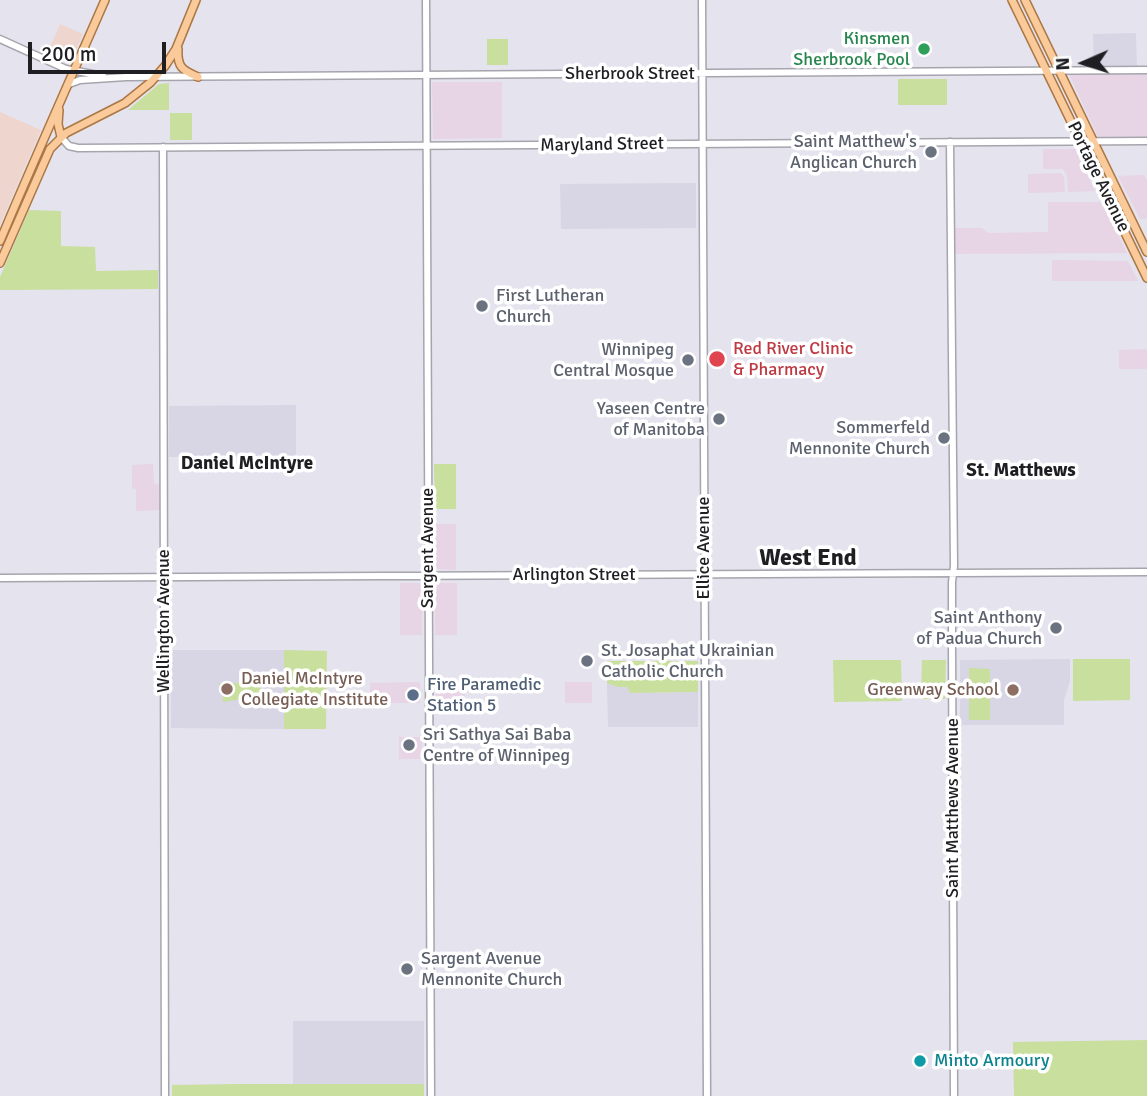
<!DOCTYPE html>
<html>
<head>
<meta charset="utf-8">
<style>
  body { margin:0 }
  #map { position:relative; width:1147px; height:1096px; overflow:hidden; background:#e5e3ed; font-family:Signika,sans-serif }
  canvas { display:block }
  .north { position:absolute; left:1049px; top:28px; width:70px; height:70px; -webkit-text-stroke:5px #fff; paint-order:stroke; rotate:267deg; font-size:19px; font-weight:700; line-height:28px; text-align:center; color:#1f1e22 }
  .north::after { content:''; display:block; margin:auto; width:24px; height:32px; background:#1f1e22; clip-path:polygon(50% 0,100% 100%,50% 72%,0 100%) }
  .scale { position:absolute; left:28px; top:42px; width:138px; height:32px; box-sizing:border-box; border:4px solid #1f1e22; border-top:0; padding-left:9px; font-size:21px; line-height:24px; white-space:nowrap; color:#1f1e22; -webkit-text-stroke:5px #fff; paint-order:stroke }
</style>
</head>
<body>
<div id="map">
<canvas width="1147" height="1096"></canvas>
<div class="north">N</div>
<div class="scale">200 m</div>
</div>
<script>
const context = document.querySelector('canvas').getContext('2d');
context.lineJoin = 'round';
function fill(path, color) { context.fillStyle = color; context.fill(path, 'evenodd'); }
function stroke(path, color, width, dash) { context.strokeStyle = color; context.lineWidth = width; context.lineCap = dash ? 'butt' : 'round'; context.setLineDash(dash || []); context.stroke(path); }
function label(font, color, halo, rows, align = 'center') {
  context.font = font + ' Signika,sans-serif'; context.lineWidth = 7; context.setLineDash([]); context.textBaseline = 'middle'; context.strokeStyle = halo; context.fillStyle = color; for (const [text, x, y, turn = 0] of rows) {
    context.save(); context.translate(x, y); context.rotate((+turn || 0) * Math.PI / 180); context.textAlign = isNaN(turn) ? turn : align; if (halo) context.strokeText(text, 0, 0); context.fillText(text, 0, 0); context.restore();
  }
}
const commercial = new Path2D(`
  M1067,70h80v71h-47z
  M432,82h70v56l-69,1z
  M1043,149h32l20,42 -27,1 -1,-17 -4,-6h-20z
  M1061,173l3,4 1,15 -37,1v-19z
  M1144,175l3,5v39h-7l-22,-43z
  M1048,202h54l25,51 -173,1v-26h28l6,5 60,-1z
  M1052,260l76,1 10,20h-86z
  M1147,349v20h-28v-19z
  M153,464l1,20 6,1v25l-24,1v-22l-4,-1v-23z
  M436,524h20v46l-21,-1z
  M400,583h22v52h-22z
  M437,583h20v52h-22v-51z
  M420,682v21h-50v-20z
  M565,682h27v21h-27z
  M436,683h29v21l-29,-1z
  M399,737h23v22h-23z`);
const built = new Path2D(`
  M1136,33l1,37h-43l-1,-36z
  M696,183v45l-135,1 -1,-45z
  M296,405v51l-127,1v-51z
  M171,650h113v79l-113,-1z
  M1070,659v22l-6,19v25h-104v-65z
  M607,683l10,4h10l3,6 68,-1v35h-90z
  M293,1021h131v63l-131,1z`);
const medical = new Path2D(`
  M60,24l23,10 -12,27 -23,-9z
  M0,112l41,18 -41,95z`);
const green = new Path2D(`
  M487,39h21v26h-21z
  M898,79h49v26h-49z
  M169,83v27h-41l31,-26z
  M170,113h22v27h-22z
  M29,210l32,1v35l34,1 1,24 62,-1v19l-158,1v-13z
  M434,464h22v45h-21z
  M284,650l43,1 -1,78h-42z
  M1073,659h57v41l-57,1z
  M833,660h68l1,41 -68,1z
  M922,660h24l-1,39h-22v-5h-2z
  M607,661h91v31l-68,1 -3,-6h-10l-10,-4z
  M969,668l21,1v51h-21z
  M219,683h42v18h-17l-2,-2 -19,3v-16l-4,-1z
  M1147,1040v56h-133l-1,-54z
  M238,1084h186v12h-252v-11z`);
const secondary = new Path2D(`
  M426,0l5,1096
  M702,0l5,1096
  M0,39l66,30 37,7
  M69,84l11,-4 46,-3 1021,-7
  M61,137l8,9 9,2 1069,-7
  M950,142l4,424 -2,16v65l2,449
  M163,147l2,949
  M0,578l1147,-6`);
const primary = new Path2D(`
  M1012,0l135,278
  M1025,0l122,252
  M178,49c-1,18 4,21 20,28
  M59,110l-1,14 3,13
  M0,241c34,-81 70,-161 105,-241
  M0,263l50,-114 16,-16 59,-30 26,-21 14,-16 11,-17 20,-49`);
const markers = [
  [924,49,7,"#2e9e5b"],
  [931,152,7,"#6b7280"],
  [482,306,7,"#6b7280"],
  [717,359,9,"#e0444e"],
  [688,360,7,"#6b7280"],
  [719,419,7,"#6b7280"],
  [944,438,7,"#6b7280"],
  [1056,628,7,"#6b7280"],
  [587,661,7,"#6b7280"],
  [227,689,7,"#8d6e63"],
  [1013,690,7,"#8d6e63"],
  [413,695,7,"#5c6f8a"],
  [409,745,7,"#6b7280"],
  [407,969,7,"#6b7280"],
  [920,1061,7,"#0f9aa8"]
];
const leisureNames = [
  ["Kinsmen",910,39],
  ["Sherbrook Pool",910,60]
];
const streetNames = [
  ["Sherbrook Street",630,74],
  ["Maryland Street",602,145,-1],
  ["Portage Avenue",1098,177,64],
  ["Sargent Avenue",428,548,-90],
  ["Ellice Avenue",704,548,-90],
  ["Arlington Street",574,575],
  ["Wellington Avenue",164,621,-90],
  ["Saint Matthews Avenue",953,808,-90]
];
const worshipNames = [
  ["Saint Matthew's",917,142],
  ["Anglican Church",917,163],
  ["First Lutheran",496,296,"left"],
  ["Church",496,317,"left"],
  ["Winnipeg",674,350],
  ["Central Mosque",674,371],
  ["Yaseen Centre",705,409],
  ["of Manitoba",705,430],
  ["Sommerfeld",930,428],
  ["Mennonite Church",930,449],
  ["Saint Anthony",1042,618],
  ["of Padua Church",1042,639],
  ["St. Josaphat Ukrainian",601,651,"left"],
  ["Catholic Church",601,672,"left"],
  ["Sri Sathya Sai Baba",423,735,"left"],
  ["Centre of Winnipeg",423,756,"left"],
  ["Sargent Avenue",421,959,"left"],
  ["Mennonite Church",421,980,"left"]
];
const healthNames = [
  ["Red River Clinic",733,349],
  ["& Pharmacy",733,370]
];
const educationNames = [
  ["Daniel McIntyre",241,679],
  ["Collegiate Institute",241,700],
  ["Greenway School",999,690,"right"]
];
const serviceNames = [
  ["Fire Paramedic",427,685],
  ["Station 5",427,706]
];
const cultureNames = [
  ["Minto Armoury",934,1061]
];
const neighbourhoodNames = [
  ["Daniel McIntyre",247,464],
  ["St. Matthews",1021,471]
];
const districtNames = [
  ["West End",808,559]
];
fill(commercial, '#e7d4e5');
fill(built, '#d8d5e5');
fill(medical, '#eed5cd');
fill(green, '#c9df9d');
stroke(secondary, '#a6a5ad', 9);
stroke(primary, '#ab7744', 10);
stroke(secondary, '#fff', 6);
stroke(primary, '#faca9a', 7);
for (const [x, y, r, color] of markers) { const dot = new Path2D(); dot.arc(x, y, r, 0, 2 * Math.PI); context.fillStyle = color; context.fill(dot); stroke(dot, '#fff', 2.5); }
label('18px', '#27864d', '#fff', leisureNames, 'right');
label('18px', '#1f1e22', '#fff', streetNames);
label('18px', '#5b616d', '#fff', worshipNames, 'right');
label('18px', '#be3a42', '#fff', healthNames, 'left');
label('18px', '#785e54', '#fff', educationNames, 'left');
label('18px', '#4e5e75', '#fff', serviceNames, 'left');
label('18px', '#0d838f', '#fff', cultureNames, 'left');
label('bold 19px', '#1f1e22', '#fff', neighbourhoodNames);
label('bold 24px', '#1f1e22', '#fff', districtNames);
</script>
</body>
</html>
